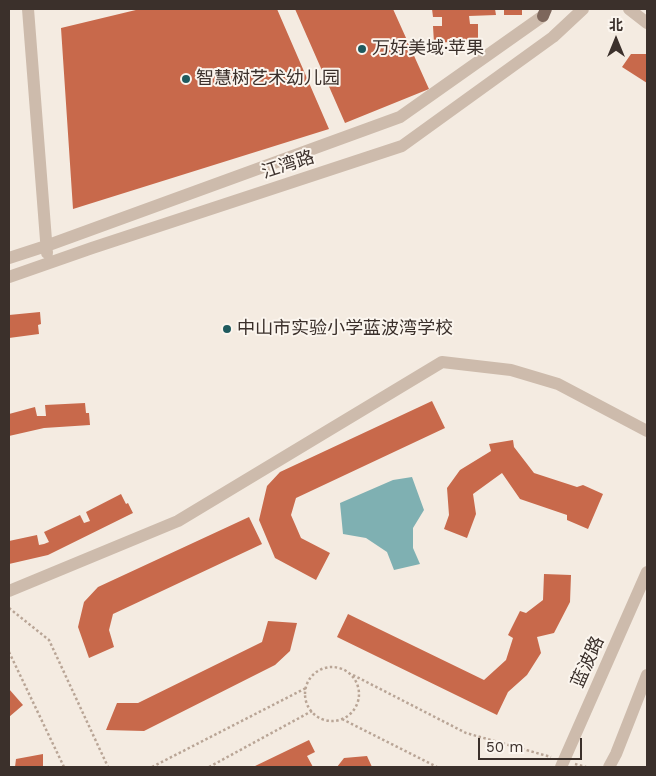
<!DOCTYPE html>
<html>
<head>
<meta charset="utf-8">
<style>
  body { margin:0 }
  #map { position:relative; width:656px; height:776px; overflow:hidden; background:#f4ebe1; font-family:"Work Sans","Noto Sans SC",sans-serif }
  canvas { display:block }
  .frame { position:absolute; inset:0; border:10px solid #3b302b; pointer-events:none }
  .north { position:absolute; left:591px; top:15px; width:50px; height:50px; -webkit-text-stroke:4px #fbf5ee; paint-order:stroke; rotate:0deg; font-size:14px; font-weight:700; line-height:20px; text-align:center; color:#3b302b }
  .north::after { content:''; display:block; margin:auto; width:18px; height:22px; background:#3b302b; clip-path:polygon(50% 0,100% 100%,50% 72%,0 100%) }
  .scale { position:absolute; left:478px; top:738px; width:104px; height:22px; box-sizing:border-box; border:2px solid #3b302b; border-top:0; padding-left:6px; font-size:15px; line-height:18px; white-space:nowrap; color:#3b302b; -webkit-text-stroke:4px #fbf5ee; paint-order:stroke }
</style>
</head>
<body>
<div id="map">
<canvas width="656" height="776"></canvas>
<div class="frame"></div>
<div class="north">北</div>
<div class="scale">50 m</div>
</div>
<script>
const context = document.querySelector('canvas').getContext('2d');
context.lineJoin = 'round';
function fill(path, color) { context.fillStyle = color; context.fill(path, 'evenodd'); }
function stroke(path, color, width, dash) { context.strokeStyle = color; context.lineWidth = width; context.lineCap = dash ? 'butt' : 'round'; context.setLineDash(dash || []); context.stroke(path); }
function label(font, color, halo, rows, align = 'center') {
  context.font = font + ' "Work Sans","Noto Sans SC",sans-serif'; context.lineWidth = 4; context.setLineDash([]); context.textBaseline = 'middle'; context.strokeStyle = halo; context.fillStyle = color; for (const [text, x, y, turn = 0] of rows) {
    context.save(); context.translate(x, y); context.rotate((+turn || 0) * Math.PI / 180); context.textAlign = isNaN(turn) ? turn : align; if (halo) context.strokeText(text, 0, 0); context.fillText(text, 0, 0); context.restore();
  }
}
const water = new Path2D(`
  M412,477l12,33 -11,18v20l7,16 -26,6 -7,-18 -21,-14 -23,-4 -3,-31 53,-23z`);
const building = new Path2D(`
  M140,9h137l52,120 -256,80 -12,-181z
  M295,9h98l36,80 -84,34z
  M432,9h63l1,6 -27,1 1,8h8v17h-16v-3h-12v4l-16,1 -1,-17h9v-9h-9z
  M504,9h18v6h-18z
  M631,54h16v29l-25,-16z
  M40,312l1,12 -3,1 1,9 -30,4v-23z
  M432,401l13,27 -149,70 -5,17 10,23 29,15 -14,27 -41,-22 -16,-38 8,-34 13,-14z
  M85,403l1,10h3l1,12 -46,3 -35,8v-22l26,-7 2,9h9l-1,-11z
  M513,440l1,7 20,26 43,14 6,-2 20,9 -15,35 -21,-9v-5l-47,-16 -18,-26 -29,21 3,20 -9,24 -23,-9 5,-14 -2,-27 13,-18 31,-19 -2,-7z
  M121,494l5,10 2,-1 5,10 -85,42 -39,9v-23l28,-6 2,10 5,-1 5,-2 -5,-10 36,-17 4,8 6,-2 -4,-9z
  M249,517l13,27 -149,70 -4,16 5,17 -25,11 -11,-31 6,-25 14,-15z
  M544,574l27,1 -1,27 -16,31 -17,4 4,16 -14,22 -19,17 -11,23 -160,-78 11,-23 136,66 22,-20 7,-22 -5,-3 12,-24 6,2 17,-13z
  M268,621l29,2 -7,28 -15,14 -131,66 -38,-1 11,-27h21l124,-61z
  M9,689l14,16 -14,12z
  M309,740l6,12 -8,4 6,11h-60z
  M43,754v13h-28l1,-8z
  M367,756l5,11h-35l7,-9z`);
const path = new Path2D(`
  M9,608l40,32 59,127
  M9,652l55,115
  M305 694a27 27 0 1 1 54 0a27 27 0 1 1-54 0Z
  M353,675l113,58 85,24
  M342,719l95,48
  M575,764l11,3
  M152,767l154,-79
  M209,767l103,-56`);
const minor = new Path2D(`
  M28,9l19,244
  M629,9l18,14
  M9,258l37,-12 354,-129 143,-101
  M9,277l83,-29 310,-102 151,-109 30,-28
  M9,591l169,-70 264,-159 69,8 47,14 89,47
  M561,767l86,-195
  M609,767l7,-13 31,-79`);
const major = new Path2D(`
  M543,16l3,-7`);
const markers = [
  [362,49,5,"#1f5a5e"],
  [186,79,5,"#1f5a5e"],
  [227,329,5,"#1f5a5e"]
];
const poiNames = [
  ["万好美域·苹果",372,49],
  ["智慧树艺术幼儿园",196,79],
  ["中山市实验小学蓝波湾学校",237,329]
];
const streetNames = [
  ["江湾路",288,165,-18],
  ["蓝波路",588,662,-66]
];
fill(water, '#7fb0b2');
fill(building, '#c8694b');
stroke(path, '#b9a596', 2.5, [2.5, 2.5]);
stroke(minor, '#cdbbac', 12);
stroke(major, '#7d675c', 12);
for (const [x, y, r, color] of markers) { const dot = new Path2D(); dot.arc(x, y, r, 0, 2 * Math.PI); context.fillStyle = color; context.fill(dot); stroke(dot, '#fbf5ee', 2); }
label('18px', '#3b302b', '#fbf5ee', poiNames, 'left');
label('18px', '#3b302b', '#fbf5ee', streetNames);
</script>
</body>
</html>
